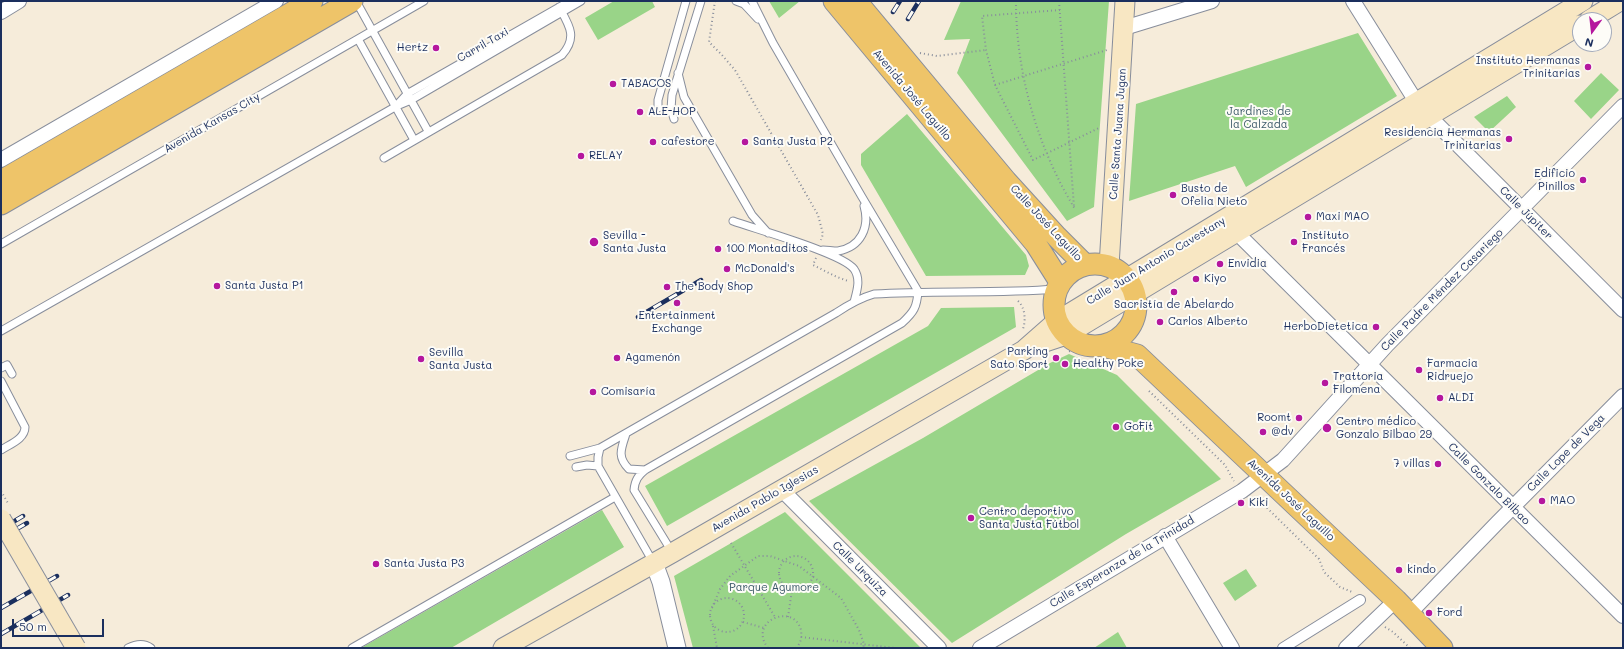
<!DOCTYPE html>
<html>
<head>
<meta charset="utf-8">
<style>
  body { margin:0 }
  #map { position:relative; width:1624px; height:649px; overflow:hidden; background:#f6ecda; font-family:Mali,sans-serif }
  canvas { display:block }
  .frame { position:absolute; inset:0; border:2px solid #1b2f5e; pointer-events:none }
  .north { position:absolute; left:1572px; top:12px; width:40px; height:40px; box-sizing:border-box; background:#fdfcf7; border:1px solid #a3aaba; border-radius:50%; rotate:195deg; font-size:11px; font-weight:700; line-height:16px; text-align:center; color:#1b2f5e }
  .north::after { content:''; display:block; margin:auto; width:14px; height:18px; background:#b5179e; clip-path:polygon(50% 0,100% 100%,50% 72%,0 100%) }
  .scale { position:absolute; left:12px; top:619px; width:92px; height:18px; box-sizing:border-box; border:2px solid #1b2f5e; border-top:0; padding-left:5px; font-size:12px; line-height:14px; white-space:nowrap; color:#1b2f5e; -webkit-text-stroke:3px #fdfcf7; paint-order:stroke }
</style>
</head>
<body>
<div id="map">
<canvas width="1624" height="649"></canvas>
<div class="frame"></div>
<div class="north">N</div>
<div class="scale">50 m</div>
</div>
<script>
const context = document.querySelector('canvas').getContext('2d');
context.lineJoin = 'round';
function fill(path, color) { context.fillStyle = color; context.fill(path, 'evenodd'); }
function stroke(path, color, width, dash) { context.strokeStyle = color; context.lineWidth = width; context.lineCap = dash ? 'butt' : 'round'; context.setLineDash(dash || []); context.stroke(path); }
function label(font, color, halo, rows, align = 'center') {
  context.font = font + ' Mali,sans-serif'; context.lineWidth = 4; context.setLineDash([]); context.textBaseline = 'middle'; context.strokeStyle = halo; context.fillStyle = color; for (const [text, x, y, turn = 0] of rows) {
    context.save(); context.translate(x, y); context.rotate((+turn || 0) * Math.PI / 180); context.textAlign = isNaN(turn) ? turn : align; if (halo) context.strokeText(text, 0, 0); context.fillText(text, 0, 0); context.restore();
  }
}
const green = new Path2D(`
  M614,1h38l3,6 -57,33 -13,-22z
  M769,1h31l-21,17z
  M961,1h148l-15,206 -27,14 -110,-148 13,-34 -26,1z
  M1358,33l39,63 -151,91 -11,-21 -106,35 7,-97z
  M1601,73l18,17 -28,29 -17,-18z
  M1507,96l9,11 -27,25 -15,-15z
  M907,114l119,141 3,11 -4,9 -99,1 -65,-111v-11z
  M1014,307l2,20 -349,199 -22,-40 283,-160 13,-18z
  M1069,354l48,21 104,104 -95,55 -174,109 -143,-142 114,-63 127,-75z
  M602,510l22,37 -173,101h-90z
  M785,512l136,136h-228l-19,-72z
  M1246,569l11,17 -22,15 -12,-18z
  M1118,632l9,16h-33z`);
const path = new Path2D(`
  M715,1l-6,41 12,12 14,16 83,145 5,19 -2,6
  M1016,1c0,72 21,146 59,208
  M1059,1l15,206
  M1060,10l-78,6 4,34 9,35 38,75 66,-32
  M920,53l17,3 49,-6
  M995,85l112,-35
  M816,258l-3,7 24,12 11,4
  M1018,301c7,6 8,19 5,28
  M1069,351l19,3
  M1149,391l76,74 9,16
  M1255,498h2l62,61 5,13 16,15 12,5
  M731,543l44,74
  M779 573a17 17 0 1 1 34 0a17 17 0 1 1-34 0Z
  M710 615a17 17 0 1 1 34 0a17 17 0 1 1-34 0Z
  M712,608l8,-19 10,-13 28,-20h12l29,10 42,32 18,32 5,14 -1,4
  M788,617l4,-27
  M743,622l21,6
  M713,626l4,22
  M1385,627l8,5 17,16
  M801,637l94,11
  M768,648c-21,-27 26,-46 33,-18 1,7 0,13 -5,18`);
const service = new Path2D(`
  M356,1l72,130
  M736,1l8,3 14,15
  M358,39l56,101
  M678,73l6,24 68,118 16,18
  M399,105l12,-5 170,-99
  M658,108v-8l28,-99
  M674,119l-3,-10 1,-14 29,-94
  M384,158l178,-103c16,-18 7,-30 -3,-48
  M733,221c22,8 109,32 121,48 7,10 3,22 0,33
  M1,244l423,-243
  M823,250c4,0 10,1 15,1 23,-4 32,-24 26,-45
  M1,331l394,-224 12,-13 163,-93
  M1,368l6,-3 5,9
  M1,381l24,46c0,12 -15,17 -24,23
  M626,434c-5,15 -9,23 3,35l16,1
  M570,456l30,-8
  M576,467l11,-2 11,1
  M672,552l-38,-62c1,-10 4,-14 11,-20l257,-147c12,-11 15,-16 16,-32l-56,-94 -89,-154 -21,-42
  M653,562l-55,-96v-9l2,-9 236,-135c12,-8 24,-15 38,-19 61,-4 121,0 182,-5
  M128,648c8,-4 16,-5 23,0
  M352,648l263,-151`);
const pedestrian = new Path2D(`
  M1283,648l77,-48`);
const minor = new Path2D(`
  M1353,1l64,102
  M1,12l18,-11
  M1124,28l88,-27
  M1429,116l194,194
  M1,160l275,-159
  M1236,232l387,384
  M782,490l157,158
  M1165,536l67,112
  M1409,614l88,-91 126,-127
  M980,648l262,-157 41,-31 104,-115 236,-239
  M1346,648l50,-48`);
const tertiary = new Path2D(`
  M654,563l7,19 16,66`);
const secondary = new Path2D(`
  M1589,20l31,-19
  M1109,266l16,-265
  M1033,346l33,-11 514,-310
  M503,648l169,-95 352,-203 33,-29 526,-320`);
const primary = new Path2D(`
  M834,1l202,243 24,38
  M856,1l150,180 51,56 28,28
  M1,181l311,-180
  M1,204l351,-203
  M1054 305a41 41 0 1 1 82 0a41 41 0 1 1-82 0Z
  M1103,346l34,9 259,245 46,48`);
const rail = new Path2D(`
  M893,12l7,-11
  M908,19l11,-18
  M638,317l63,-37
  M1,529l22,-13
  M1,538l26,-15
  M1,608l56,-32
  M1,634l67,-39`);
const pathBridge = new Path2D(`
  M1,491l8,14`);
const secondaryBridge = new Path2D(`
  M1,519l75,129`);
const markers = [
  [436,48,4,"#b5179e"],
  [1588,67,4,"#b5179e"],
  [613,84,4,"#b5179e"],
  [640,112,4,"#b5179e"],
  [1509,139,4,"#b5179e"],
  [653,142,4,"#b5179e"],
  [745,142,4,"#b5179e"],
  [581,156,4,"#b5179e"],
  [1583,180,4,"#b5179e"],
  [1173,195,4,"#b5179e"],
  [1308,217,4,"#b5179e"],
  [594,242,5,"#b5179e"],
  [1294,242,4,"#b5179e"],
  [718,249,4,"#b5179e"],
  [1220,264,4,"#b5179e"],
  [727,269,4,"#b5179e"],
  [1196,279,4,"#b5179e"],
  [217,286,4,"#b5179e"],
  [667,287,4,"#b5179e"],
  [1174,292,4,"#b5179e"],
  [677,303,4,"#b5179e"],
  [1160,322,4,"#b5179e"],
  [1376,327,4,"#b5179e"],
  [617,358,4,"#b5179e"],
  [1056,358,4,"#b5179e"],
  [421,359,4,"#b5179e"],
  [1065,364,4,"#b5179e"],
  [1419,370,4,"#b5179e"],
  [1325,383,4,"#b5179e"],
  [593,392,4,"#b5179e"],
  [1440,398,4,"#b5179e"],
  [1299,418,4,"#b5179e"],
  [1116,427,4,"#b5179e"],
  [1327,428,5,"#b5179e"],
  [1263,432,4,"#b5179e"],
  [1438,464,4,"#b5179e"],
  [1542,501,4,"#b5179e"],
  [1241,503,4,"#b5179e"],
  [971,518,4,"#b5179e"],
  [376,564,4,"#b5179e"],
  [1399,570,4,"#b5179e"],
  [1429,613,4,"#b5179e"]
];
const streetNames = [
  ["Carril Taxi",483,45,-30],
  ["Avenida José Laguillo",912,95,50],
  ["Avenida Kansas City",212,123,-30],
  ["Calle Santa Juana Jugan",1118,134,-86],
  ["Calle Júpiter",1526,213,45],
  ["Calle José Laguillo",1046,223,47],
  ["Calle Juan Antonio Cavestany",1156,261,-31],
  ["Calle Padre Méndez Casariego",1442,290,-45],
  ["Calle Lope de Vega",1566,453,-45],
  ["Calle Gonzalo Bilbao",1489,484,45],
  ["Avenida Pablo Iglesias",765,499,-30],
  ["Avenida José Laguillo",1291,500,43],
  ["Calle Esperanza de la Trinidad",1122,562,-31],
  ["Calle Urquiza",860,569,45]
];
const poiNames = [
  ["Hertz",428,48,"right"],
  ["Instituto Hermanas",1580,61,"right"],
  ["Trinitarias",1580,74,"right"],
  ["TABACOS",621,84],
  ["ALE-HOP",648,112],
  ["Residencia Hermanas",1501,133,"right"],
  ["Trinitarias",1501,146,"right"],
  ["cafestore",661,142],
  ["Santa Justa P2",753,142],
  ["RELAY",589,156],
  ["Edificio",1575,174,"right"],
  ["Pinillos",1575,187,"right"],
  ["Busto de",1181,189],
  ["Ofelia Nieto",1181,202],
  ["Maxi MAO",1316,217],
  ["Sevilla -",603,236],
  ["Santa Justa",603,249],
  ["Instituto",1302,236],
  ["Francés",1302,249],
  ["100 Montaditos",726,249],
  ["Envidia",1228,264],
  ["McDonald's",735,269],
  ["Kiyo",1204,279],
  ["Santa Justa P1",225,286],
  ["The Body Shop",675,287],
  ["Sacristía de Abelardo",1174,305,"center"],
  ["Entertainment",677,316,"center"],
  ["Exchange",677,329,"center"],
  ["Carlos Alberto",1168,322],
  ["HerboDietetica",1368,327,"right"],
  ["Parking",1048,352,"right"],
  ["Sato Sport",1048,365,"right"],
  ["Sevilla",429,353],
  ["Santa Justa",429,366],
  ["Agamenón",625,358],
  ["Healthy Poke",1073,364],
  ["Farmacia",1427,364],
  ["Ridruejo",1427,377],
  ["Trattoria",1333,377],
  ["Filomena",1333,390],
  ["Comisaría",601,392],
  ["ALDI",1448,398],
  ["Roomt",1291,418,"right"],
  ["Centro médico",1336,422],
  ["Gonzalo Bilbao 29",1336,435],
  ["GoFit",1124,427],
  ["@dv",1271,432],
  ["7 villas",1430,464,"right"],
  ["MAO",1550,501],
  ["Kiki",1249,503],
  ["Centro deportivo",979,512],
  ["Santa Justa Fútbol",979,525],
  ["Santa Justa P3",384,564],
  ["kindo",1407,570],
  ["Ford",1437,613]
];
const parkNames = [
  ["Jardines de",1259,112],
  ["la Calzada",1259,125],
  ["Parque Agumore",774,588]
];
fill(green, '#99d488');
stroke(service, '#888e9c', 9);
stroke(pedestrian, '#888e9c', 12);
stroke(minor, '#888e9c', 16);
stroke(tertiary, '#888e9c', 19);
stroke(secondary, '#888e9c', 21);
stroke(primary, '#888e9c', 23);
stroke(path, '#888e9c', 2, [1, 3]);
stroke(service, '#fff', 7);
stroke(pedestrian, '#fff', 10);
stroke(minor, '#fff', 14);
stroke(tertiary, '#fff', 17);
stroke(secondary, '#f8e7c3', 19);
stroke(primary, '#eec469', 21);
stroke(rail, '#1b2f5e', 4.5);
stroke(rail, '#fdfcf7', 3, [9]);
stroke(secondaryBridge, '#888e9c', 21, []);
stroke(pathBridge, '#888e9c', 2, [1, 3]);
stroke(secondaryBridge, '#f8e7c3', 19);
for (const [x, y, r, color] of markers) { const dot = new Path2D(); dot.arc(x, y, r, 0, 2 * Math.PI); context.fillStyle = color; context.fill(dot); stroke(dot, '#fdfcf7', 1.5); }
label('11px', '#1b2f5e', '#fdfcf7', streetNames);
label('11px', '#1b2f5e', '#fdfcf7', poiNames, 'left');
label('11px', '#3a5868', '#fdfcf7', parkNames);
</script>
</body>
</html>
